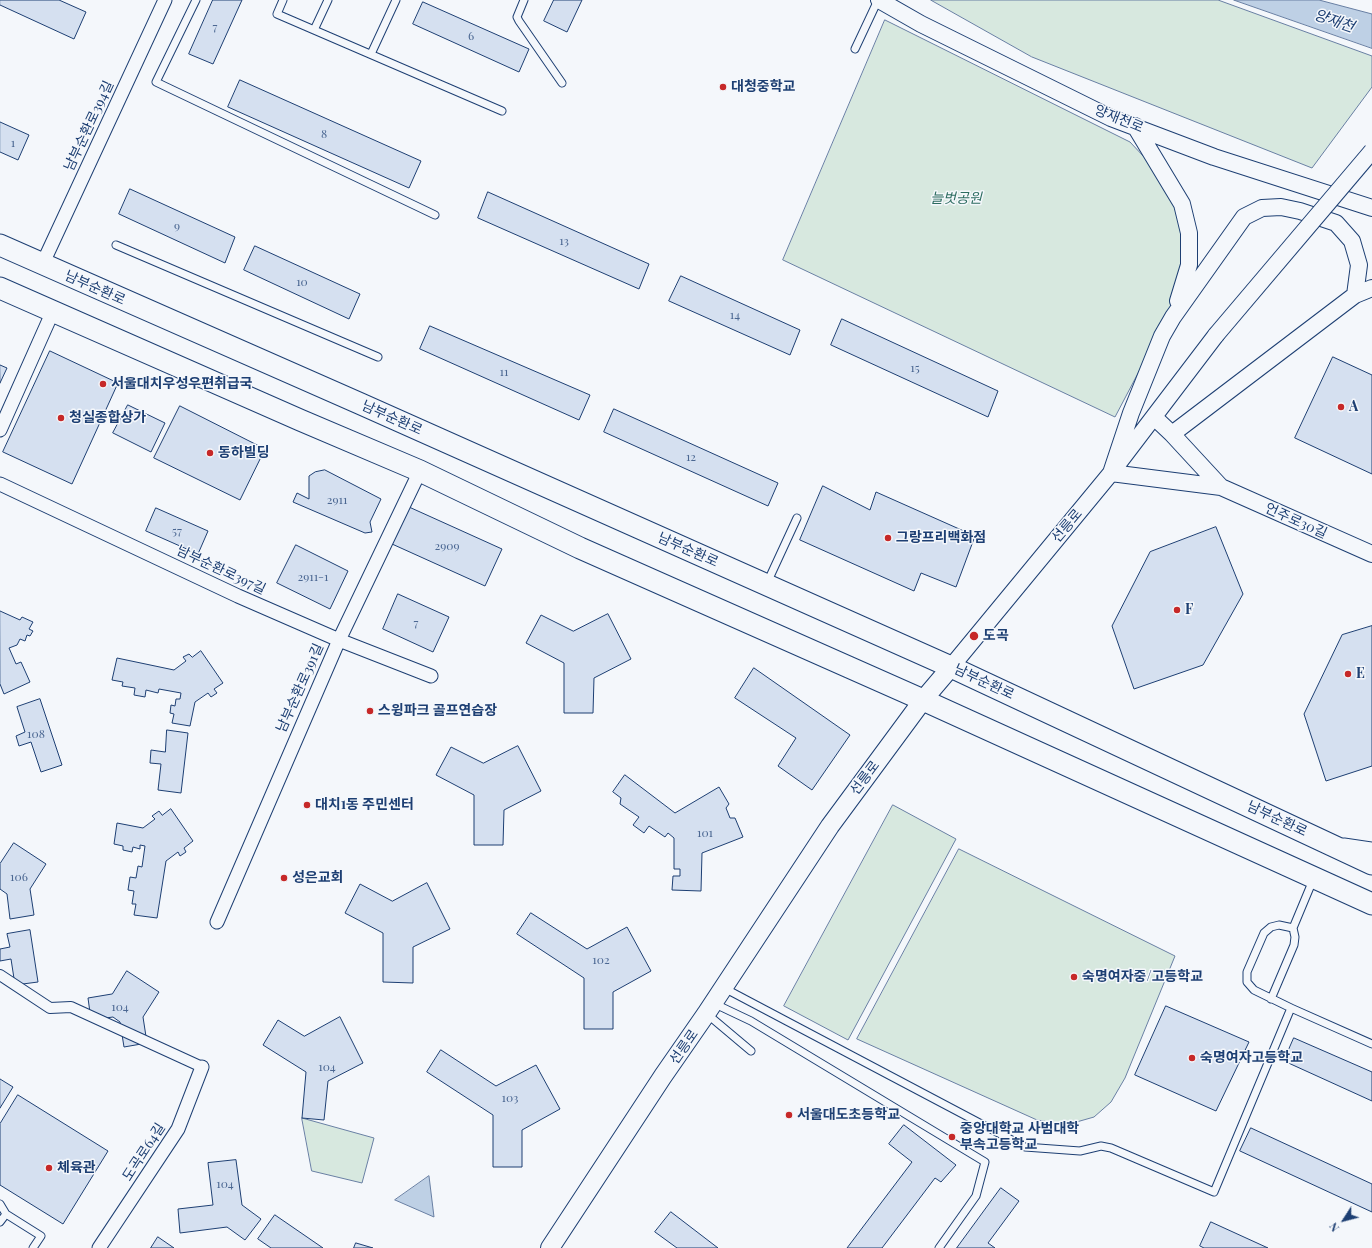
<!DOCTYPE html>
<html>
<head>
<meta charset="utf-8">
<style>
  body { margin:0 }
  #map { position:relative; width:1372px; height:1248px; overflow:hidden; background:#f4f7fb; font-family:"Playfair Display",serif }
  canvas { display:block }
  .north { position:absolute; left:1324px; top:1200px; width:40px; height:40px; -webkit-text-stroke:3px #f4f7fb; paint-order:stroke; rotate:234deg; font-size:11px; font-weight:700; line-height:16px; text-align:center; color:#1d3f73 }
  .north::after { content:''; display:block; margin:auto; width:14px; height:18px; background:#1d3f73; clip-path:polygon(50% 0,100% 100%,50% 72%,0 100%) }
</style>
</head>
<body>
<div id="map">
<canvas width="1372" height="1248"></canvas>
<div class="north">N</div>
</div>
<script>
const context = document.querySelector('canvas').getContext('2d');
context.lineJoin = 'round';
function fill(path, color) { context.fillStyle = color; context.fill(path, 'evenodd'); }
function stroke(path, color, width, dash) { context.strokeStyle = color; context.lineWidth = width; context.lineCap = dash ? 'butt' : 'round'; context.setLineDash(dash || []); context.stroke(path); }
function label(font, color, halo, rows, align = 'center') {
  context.font = font + ' "Playfair Display","Noto Sans KR",serif'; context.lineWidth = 3; context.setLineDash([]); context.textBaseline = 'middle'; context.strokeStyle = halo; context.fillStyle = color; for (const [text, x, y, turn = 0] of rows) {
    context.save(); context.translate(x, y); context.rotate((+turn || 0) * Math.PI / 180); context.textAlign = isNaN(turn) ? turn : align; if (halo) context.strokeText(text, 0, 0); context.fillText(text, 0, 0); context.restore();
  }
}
const green = new Path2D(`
  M931,0h287l154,56v31l-60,81 -280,-111z
  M885,20l245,122 30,32 25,43 1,65 -71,135 -332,-157z
  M893,805l63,34 -108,201 -64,-34z
  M959,849l216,107 -50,122 -14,24 -17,15 -28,8 -29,-5 -180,-81z
  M302,1118l72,20 -12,45 -50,-12z`);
const water = new Path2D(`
  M1234,0h85l53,14v34z
  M429,1176l5,41 -39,-17z`);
const building = new Path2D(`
  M0,0h59l27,12 -12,27 -74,-34z
  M213,0h29l-29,64 -24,-10z
  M554,0h28l-15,32 -23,-11z
  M423,2l106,47 -10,23 -106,-48z
  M240,80l181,81 -12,27 -181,-81z
  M0,122l29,13 -11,25 -18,-8z
  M130,189l105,48 -10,26 -106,-49z
  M488,192l161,72 -10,25 -161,-71z
  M255,246l105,48 -11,25 -105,-49z
  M681,276l119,54 -10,25 -121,-54z
  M842,319l156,72 -10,26 -157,-72z
  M430,326l160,69 -11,25 -159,-71z
  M50,351l68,32 -46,101 -69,-32z
  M1333,357l39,18v99l-77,-36z
  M0,365l7,3 -7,15z
  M128,405l37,18 -14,29 -38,-19z
  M180,406l85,43 -25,51 -86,-42z
  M614,409l164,74 -10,23 -164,-74z
  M325,470l56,29 -11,23 2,10 -7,1 -72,-31 4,-9 12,6v-23l6,-4z
  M823,486l47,24 6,-18 99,44 -19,51 -35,-14 -7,18 -114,-51z
  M409,507l93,42 -17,37 -93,-42z
  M156,508l52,23 -10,23 -52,-23z
  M1216,527l27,67 -40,71 -69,24 -22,-63 38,-74z
  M296,545l52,26 -18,38 -53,-26z
  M398,594l51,23 -16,35 -50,-23z
  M0,611l20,9 2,-3 11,5 -4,7 4,2 -3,5 -3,-1 -2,6 -5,-2 -3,6 -8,3 7,16 5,-2 9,20 -26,12 -4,-10z
  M608,614l23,45 -37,19 -1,35h-29v-50l-38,-20 15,-28 32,16z
  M1372,626v140l-46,15 -22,-67 38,-79z
  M201,651l22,32 -9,6 3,4 -6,4 -3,-4 -13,9 -5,24 -18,-3 2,-9 -4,-1 1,-8 4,1 1,-7h4l1,-6 -22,-4 -1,4 -12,-3 -1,7 -11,-2 1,-7 -13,-2 1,-4 -11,-2 5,-22 57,12 12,-9 -3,-4 6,-3 3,3z
  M754,668l96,67 -38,55 -34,-24 18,-28 -61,-40z
  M40,699l22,66 -21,7 -10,-30 -12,4 -3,-10 9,-4 -8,-25z
  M167,730l21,3 -7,60 -23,-3 3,-26 -11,-1 1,-13 14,2z
  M518,746l23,45 -37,19 -1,35h-29v-50l-38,-20 15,-28 32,16z
  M625,775l50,38 44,-26 10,17 -3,4 4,10h5l8,19 -41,16 -1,38 -29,-1 1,-14h7v-7h-6v-31l-6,-5 -3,4 -16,-11 -5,7 -11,-8 6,-8 -19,-13 1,-6 -8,-6z
  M171,809l22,32 -9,7 2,4 -6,4 -2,-4 -12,9 -9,57 -23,-3 2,-11h-4l2,-13 -6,-1 2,-13 6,1 2,-12 4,1 3,-21 -5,-1v4l-7,-2 -1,5 -9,-2v-4l-9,-2 3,-21 26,5 12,-9 -3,-3 7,-5 3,4z
  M14,843l32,21 -16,25 4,26 -24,4 -3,-25 -7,-5v-25z
  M427,883l23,46 -37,18v36l-30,-1v-49l-38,-20 15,-29 32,17z
  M531,913l56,36 40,-22 24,44 -38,21v37h-29v-51l-67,-44z
  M30,930l8,52 -23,3 -4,-26 -11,2v-12l10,-2 -3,-13z
  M127,971l32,21 -16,25 4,26 -23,4 -4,-25 -7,-5 -22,3 -3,-22 24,-4z
  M1166,1006l83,36 -33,69 -81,-36z
  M340,1017l23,46 -35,18 -4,39 -22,-2 4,-46 -43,-27 15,-25 26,16z
  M1294,1038l78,34v29l-88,-40z
  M441,1050l55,36 40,-21 24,44 -38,21v37h-29v-52l-66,-43z
  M0,1079l13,8 -13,21z
  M18,1095l90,56 -45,73 -63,-39v-61z
  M904,1125l52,40 -15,17 -6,-4 -53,70h-35l65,-86 -23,-18z
  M1251,1128l121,56v28l-132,-61z
  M236,1160l6,45 19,14 -16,21 -18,-13 -47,6 -2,-24 35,-4 -5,-42z
  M1001,1188l18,13 -31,42 7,5h-38z
  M671,1212l47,36h-41l-22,-16z
  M275,1215l48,33h-52l-13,-9z
  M1211,1222l57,26h-64l-4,-2z
  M158,1237l16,11h-23z
  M356,1243l17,5h-19z`);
const service = new Path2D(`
  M196,0l-40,82 279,133
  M283,0l-6,14 225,97
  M524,0l-7,17 2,4 43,62
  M314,30l14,-30
  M855,49l23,-49
  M371,54l25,-54
  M116,245l262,112
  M767,583l30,-65
  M724,988l301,159 55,4 21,-5 10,2 103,44 77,-184 -37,-18 -7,-8v-10l17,-39 7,-6 8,-2 14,3
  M1271,999l23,-54 1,-8 -2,-9 20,-48
  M713,1003l38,18 234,141 -9,34 -37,52
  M1291,1008l81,36
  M707,1014l44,37
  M0,1204l6,10
  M0,1222l6,-8 35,22 -8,12`);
const pedestrian = new Path2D(`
  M0,975l50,33 21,-1 131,60`);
const minor = new Path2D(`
  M42,265l123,-265
  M0,430l53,-119
  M0,484l238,112 101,44 92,36
  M1344,845l28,4
  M217,922l122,-282 81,-169
  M99,1248l79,-119 24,-62`);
const tertiary = new Path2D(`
  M879,0l42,24 190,94 103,39 158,51
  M1135,126l47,78 7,29v32l-11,36
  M1154,417l18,17 49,53
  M1172,434l183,-139 17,-7
  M1111,473l20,-60 31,-77 11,-19 71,-100 18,-9 19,-1 19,4 36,12 16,18 7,24 -4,30
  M1111,473l110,14 151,67
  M951,667l160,-194 105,-138`);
const secondary = new Path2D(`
  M550,1248l113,-172 43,-62 124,-188 93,-126 28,-33`);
const primary = new Path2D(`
  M0,245l361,159 590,263 421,197
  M0,288l300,132 120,51 160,77 343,152 449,204`);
const tertiaryBridge = new Path2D(`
  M1216,335l156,-184`);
const markers = [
  [723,87,4,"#c62828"],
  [103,384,4,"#c62828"],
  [1341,407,4,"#c62828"],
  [61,418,4,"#c62828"],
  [210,453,4,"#c62828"],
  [888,538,4,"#c62828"],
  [1177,610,4,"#c62828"],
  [974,636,5,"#c62828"],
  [1348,674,4,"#c62828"],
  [370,711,4,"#c62828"],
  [307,805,4,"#c62828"],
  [284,878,4,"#c62828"],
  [1074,977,4,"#c62828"],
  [1192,1058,4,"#c62828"],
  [789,1115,4,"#c62828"],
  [952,1137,4,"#c62828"],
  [49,1168,4,"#c62828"]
];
const numberNames = [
  ["7",215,27],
  ["6",471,36],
  ["8",324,134],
  ["1",13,143],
  ["9",177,226],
  ["13",564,241],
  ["10",302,282],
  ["14",735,315],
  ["15",915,368],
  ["11",504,372],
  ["12",691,457],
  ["2911",337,500],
  ["57",177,531],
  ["2909",447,546],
  ["2911-1",313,577],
  ["7",416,623],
  ["108",36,734],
  ["101",705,833],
  ["106",19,877],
  ["102",601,960],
  ["104",120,1007],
  ["104",327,1067],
  ["103",510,1098],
  ["104",225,1184]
];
const poiNames = [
  ["대청중학교",731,87],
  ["서울대치우성우편취급국",111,384],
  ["A",1349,407],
  ["청실종합상가",69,418],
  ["동하빌딩",218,453],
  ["그랑프리백화점",896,538],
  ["F",1185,610],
  ["도곡",983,636],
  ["E",1356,674],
  ["스윙파크 골프연습장",378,711],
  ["대치1동 주민센터",315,805],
  ["성은교회",292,878],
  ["숙명여자중/고등학교",1082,977],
  ["숙명여자고등학교",1200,1058],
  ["서울대도초등학교",797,1115],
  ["중앙대학교 사범대학",960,1129],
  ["부속고등학교",960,1145],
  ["체육관",57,1168]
];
const streetNames = [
  ["양재천로",1119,119,22],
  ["남부순환로394길",89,126,-65],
  ["남부순환로",95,288,24],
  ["남부순환로",392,418,24],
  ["언주로30길",1296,521,24],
  ["선릉로",1067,526,-50],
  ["남부순환로",688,550,24],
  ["남부순환로397길",221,570,25],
  ["남부순환로",984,682,25],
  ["남부순환로391길",300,688,-66],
  ["선릉로",865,778,-53],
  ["남부순환로",1277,819,25],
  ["선릉로",684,1047,-55],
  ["도곡로64길",144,1152,-57]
];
const parkNames = [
  ["늘벗공원",956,199]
];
const waterNames = [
  ["양재천",1334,21,19]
];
fill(green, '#d7e8df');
stroke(green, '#687fa3', 1);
fill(water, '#bed0e5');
stroke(water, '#687fa3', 1);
fill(building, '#d5e0f0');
stroke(building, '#1d3f73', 1);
stroke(service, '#1d3f73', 9);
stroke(pedestrian, '#1d3f73', 12);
stroke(minor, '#1d3f73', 15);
stroke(tertiary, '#1d3f73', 18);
stroke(secondary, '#1d3f73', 20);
stroke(primary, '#1d3f73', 23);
stroke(service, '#f4f7fb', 7);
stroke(pedestrian, '#f4f7fb', 10);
stroke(minor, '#f4f7fb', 13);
stroke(tertiary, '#f4f7fb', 16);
stroke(secondary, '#f4f7fb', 18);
stroke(primary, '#f4f7fb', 21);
stroke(tertiaryBridge, '#1d3f73', 18, []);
stroke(tertiaryBridge, '#f4f7fb', 16);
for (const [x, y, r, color] of markers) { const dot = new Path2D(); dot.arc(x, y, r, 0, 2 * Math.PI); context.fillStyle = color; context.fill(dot); stroke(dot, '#f4f7fb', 1.5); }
label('12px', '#4b6792', null, numberNames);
label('bold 14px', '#1d3f73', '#f4f7fb', poiNames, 'left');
label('14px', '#1d3f73', '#f4f7fb', streetNames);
label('italic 14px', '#2c6c60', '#f4f7fb', parkNames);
label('italic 15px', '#1d3f73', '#f4f7fb', waterNames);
</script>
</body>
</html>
